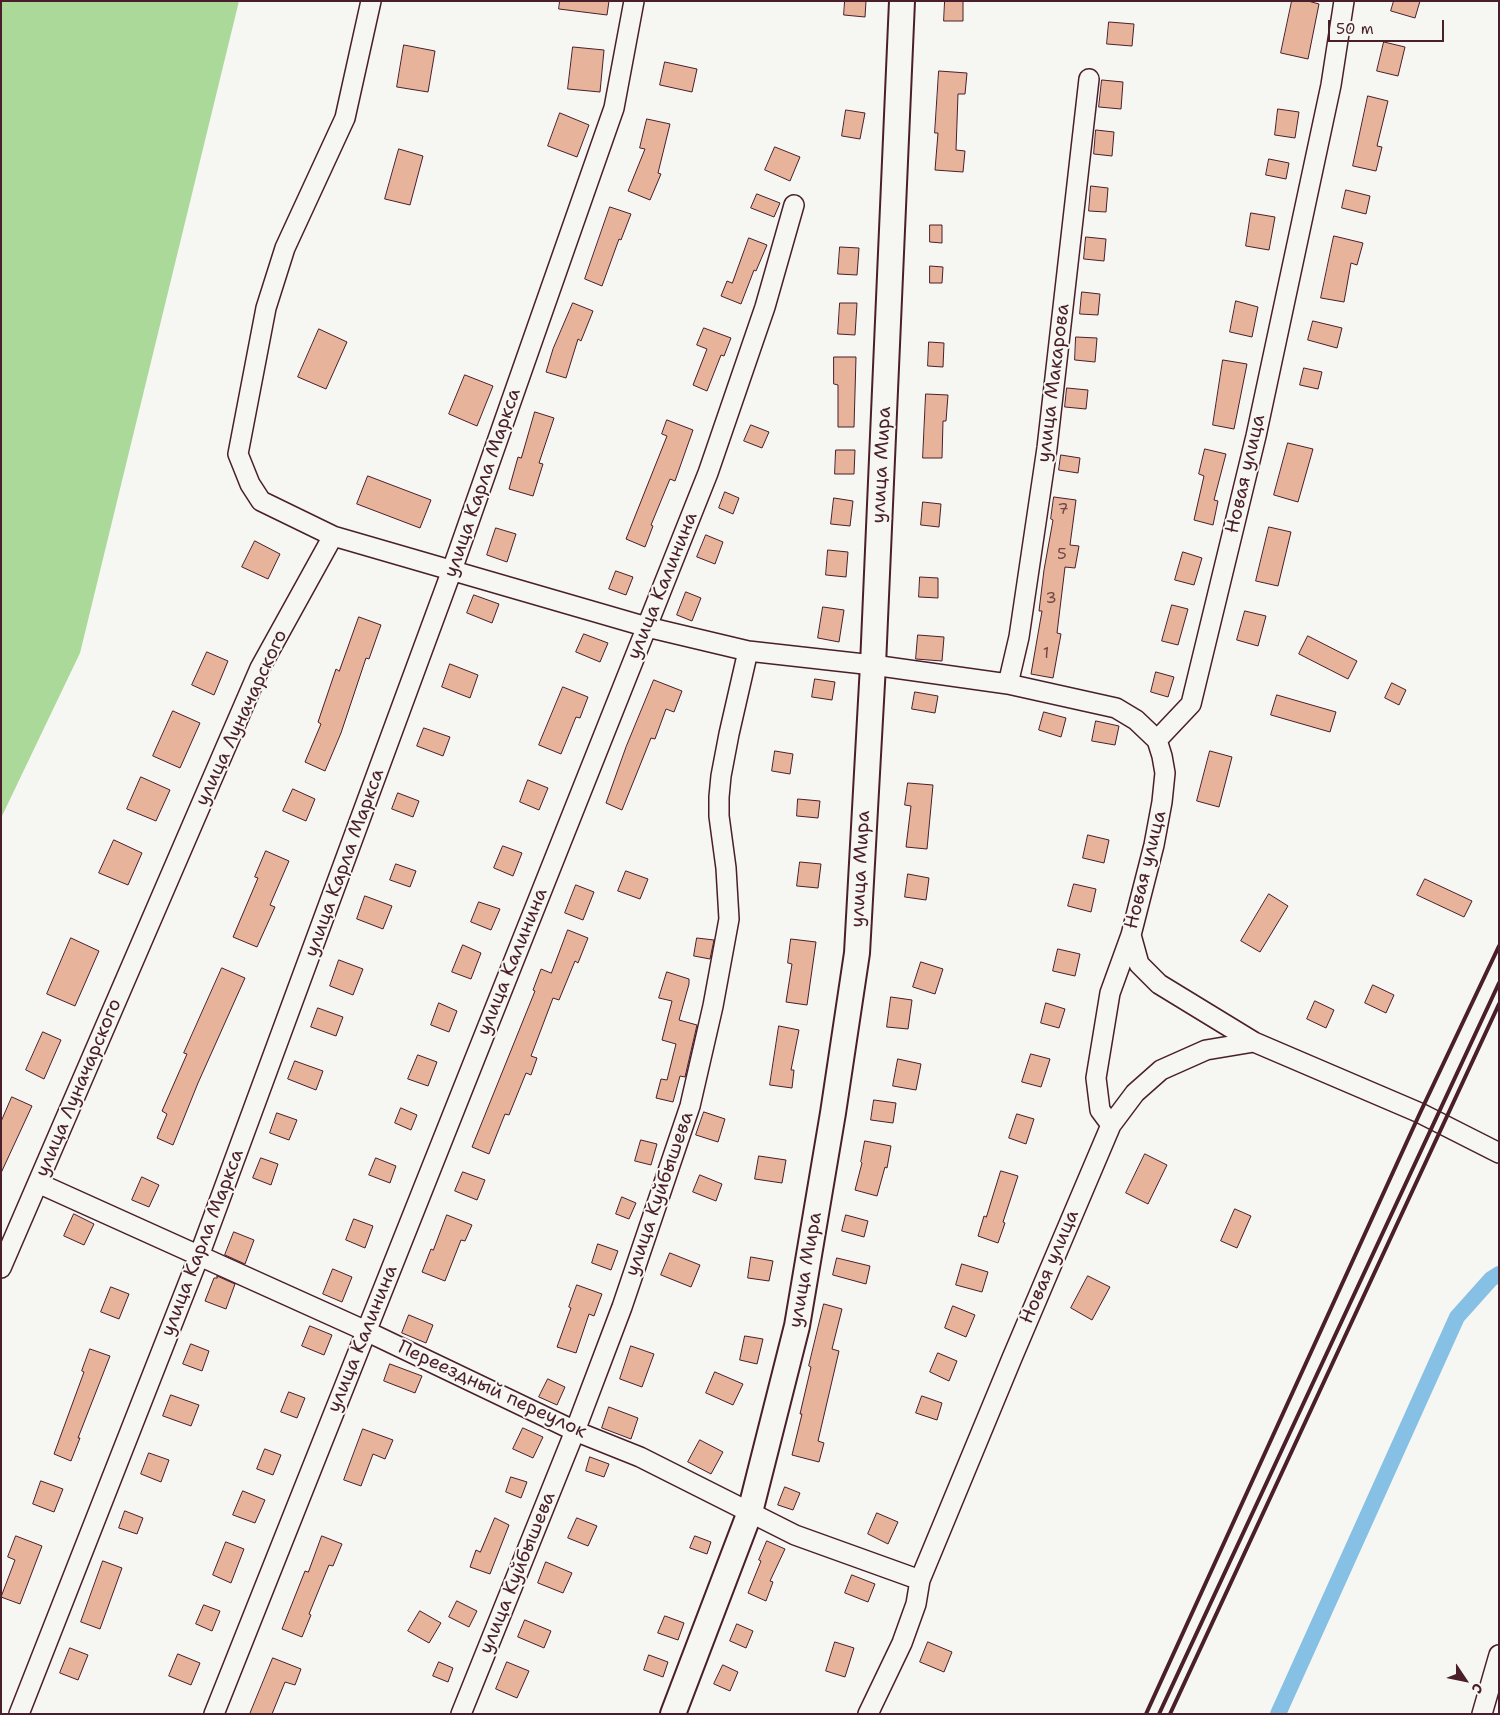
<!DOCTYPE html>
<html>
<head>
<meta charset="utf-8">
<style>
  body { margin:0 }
  #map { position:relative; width:1500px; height:1715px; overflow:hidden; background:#f6f6f2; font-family:"Shantell Sans",sans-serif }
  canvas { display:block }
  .frame { position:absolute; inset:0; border:2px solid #4a1f2b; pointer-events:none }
  .north { position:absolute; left:1440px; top:1655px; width:50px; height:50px; -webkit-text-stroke:4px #f6f6f2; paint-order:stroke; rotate:124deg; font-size:14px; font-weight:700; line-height:20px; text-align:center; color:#4a1f2b }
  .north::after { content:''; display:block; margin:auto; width:18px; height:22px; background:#4a1f2b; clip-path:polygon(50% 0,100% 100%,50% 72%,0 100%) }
  .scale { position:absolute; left:1328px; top:20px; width:116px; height:22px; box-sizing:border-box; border:2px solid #4a1f2b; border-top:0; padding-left:6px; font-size:15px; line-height:18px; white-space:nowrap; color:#4a1f2b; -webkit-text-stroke:4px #f6f6f2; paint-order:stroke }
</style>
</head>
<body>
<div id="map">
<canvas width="1500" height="1715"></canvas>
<div class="frame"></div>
<div class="north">С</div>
<div class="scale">50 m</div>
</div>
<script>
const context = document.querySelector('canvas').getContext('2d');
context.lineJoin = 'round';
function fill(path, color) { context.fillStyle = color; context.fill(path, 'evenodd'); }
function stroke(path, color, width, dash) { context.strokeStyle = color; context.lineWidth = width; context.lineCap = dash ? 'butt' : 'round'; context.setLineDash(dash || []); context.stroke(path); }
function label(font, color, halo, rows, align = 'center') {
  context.font = font + ' "Shantell Sans",sans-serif'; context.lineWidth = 4; context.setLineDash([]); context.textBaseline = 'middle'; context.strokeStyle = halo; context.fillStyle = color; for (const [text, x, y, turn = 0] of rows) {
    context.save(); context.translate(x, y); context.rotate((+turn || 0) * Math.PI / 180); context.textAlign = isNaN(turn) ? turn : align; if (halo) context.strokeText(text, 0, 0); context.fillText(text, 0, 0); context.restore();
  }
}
const green = new Path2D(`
  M1,1h238l-159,652 -79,165z`);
const canal = new Path2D(`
  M1278,1714l179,-397 34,-38 8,-5`);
const building = new Path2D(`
  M560,1h49l-2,14 -48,-6z
  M845,1h21l-1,16 -21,-2z
  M945,1h18v20h-19z
  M1292,1h16l11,3 -11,55 -27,-6z
  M1394,1h26l-5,17 -24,-7z
  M1109,22l25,2 -2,22 -25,-2z
  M1384,42l21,5 -7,29 -21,-5z
  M404,45l31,6 -7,41 -31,-5z
  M573,47l31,3 -4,42 -32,-3z
  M665,62l32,7 -5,23 -32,-7z
  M939,71l28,2 -2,21h-7l-2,56 9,1 -2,21 -28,-2 3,-37h-3z
  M1102,80l21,2 -2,27 -22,-2z
  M1368,96l20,5 -11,45 5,1 -6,24 -23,-5z
  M1278,109l21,3 -4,26 -20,-3z
  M846,110l19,3 -5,26 -18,-3z
  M560,113l29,12 -12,32 -29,-11z
  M647,119l23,5 -12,49 3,1 -11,26 -22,-9 17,-42 -5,-1z
  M1096,130l18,2 -2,24 -18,-2z
  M775,147l25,10 -10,24 -25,-11z
  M399,149l24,7 -13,49 -25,-6z
  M1269,159l20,4 -3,16 -20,-4z
  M1091,186l17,2 -2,24 -17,-1z
  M1346,190l24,6 -4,18 -24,-6z
  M757,194l23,9 -6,14 -23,-9z
  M610,207l21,7 -10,26 -2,-1 -17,47 -17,-7z
  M1251,213l24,4 -6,33 -23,-4z
  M930,225h12v18l-12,-1z
  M1334,236l29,7 -6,22 -6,-2 -7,39 -23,-4z
  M1086,237l20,2 -2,22 -20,-2z
  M749,238l18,7 -11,26 -2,-1 -13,34 -20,-8 6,-15 5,2z
  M840,247l19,1 -2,27 -19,-1z
  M930,266l13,1 -1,16h-12z
  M1082,292l18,2 -2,21 -18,-1z
  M1236,301l22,6 -6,30 -22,-5z
  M573,303l20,8 -12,30 -3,-2 -12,39 -20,-6 7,-23z
  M840,303h17l-2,32 -17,-1z
  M1313,321l29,7 -5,20 -29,-8z
  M704,328l27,10 -7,18 -3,-1 -14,36 -14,-6 14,-36 -10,-4z
  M319,329l28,13 -21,47 -28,-12z
  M1076,337l21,1 -2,24 -20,-2z
  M929,342l15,1 -1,24 -15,-1z
  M834,357h22l-2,70h-16v-42l-4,-1z
  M1223,360l24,4 -13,65 -21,-4z
  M1304,368l18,4 -4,17 -18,-4z
  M465,375l28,11 -16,40 -28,-12z
  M1067,388l21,2 -2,19 -21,-2z
  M926,394l22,1 -2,26h-3l-1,37h-19z
  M535,412l19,6 -15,45 4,1 -10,32 -24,-7 9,-32 3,1z
  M667,420l26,10 -18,51 -5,-2 -19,46 2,1 -8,21 -19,-8 41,-103 -5,-2z
  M751,425l18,7 -7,16 -18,-7z
  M1288,443l25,6 -15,53 -24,-7z
  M1205,449l21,5 -12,46 4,1 -5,24 -19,-5 10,-44 -5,-2z
  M836,450h19l-1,24h-19z
  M1061,455l19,3 -2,15 -19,-3z
  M368,476l63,24 -11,28 -63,-24z
  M725,492l14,6 -6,16 -14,-6z
  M1054,497l22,3 -6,45 9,1 -4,22 -10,-1 -8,66 4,1 -8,44 -22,-4 11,-63h-3l5,-41 9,-50 -2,-1z
  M834,498l19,3 -3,25 -19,-2z
  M923,502l18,2 -2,23 -18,-2z
  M1269,527l22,5 -13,54 -22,-5z
  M496,528l20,6 -9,28 -20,-7z
  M706,535l17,7 -8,22 -18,-7z
  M255,541l25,13 -12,25 -26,-12z
  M828,550l20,2 -2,25 -20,-2z
  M1183,552l19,6 -8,27 -19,-5z
  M616,571l17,6 -7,18 -17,-6z
  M920,577l18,1v20l-19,-1z
  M686,592l15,6 -9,23 -15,-6z
  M474,595l25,9 -7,19 -25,-10z
  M1172,605l16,4 -10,36 -16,-4z
  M823,607l21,3 -5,32 -21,-4z
  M1245,611l21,5 -8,30 -21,-6z
  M359,617l22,8 -12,34 -3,-1 -25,75 -16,38 -20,-9 16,-38 -3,-2 18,-53 3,2z
  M584,634l24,9 -8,19 -24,-10z
  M918,635l26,2 -2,24 -26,-2z
  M1308,636l49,25 -9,18 -49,-25z
  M207,652l21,9 -14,34 -22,-10z
  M450,664l28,11 -8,23 -28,-11z
  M1156,672l18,5 -6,20 -17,-5z
  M815,679l20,3 -3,18 -20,-3z
  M654,680l28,11 -8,21 -8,-3 -11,30 -4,-1 -29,72 -16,-7 20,-56z
  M1392,683l14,7 -7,15 -14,-7z
  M563,687l25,10 -8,21 -4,-1 -15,37 -22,-9z
  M915,692l23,4 -3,17 -23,-4z
  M1277,695l59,17 -6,20 -59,-17z
  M173,711l27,12 -20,45 -27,-12z
  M1044,712l22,6 -5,19 -22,-7z
  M1096,721l23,5 -4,19 -23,-4z
  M424,728l26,9 -7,19 -26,-10z
  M775,751l18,3 -3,20 -18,-3z
  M1210,751l22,6 -13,50 -22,-6z
  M141,777l29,13 -14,31 -29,-12z
  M528,780l20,8 -9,22 -19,-8z
  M908,783l25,2 -6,64 -21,-2 5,-41 -6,-1z
  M293,789l22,10 -9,22 -23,-10z
  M398,793l21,8 -6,16 -21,-8z
  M798,799l22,2 -2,17 -21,-2z
  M1088,835l21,5 -5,23 -21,-5z
  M114,840l28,13 -14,32 -29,-12z
  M503,846l19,7 -9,23 -19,-8z
  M266,851l23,10 -19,44 5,2 -18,40 -24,-10 25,-59 -3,-1z
  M800,862l21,2 -3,24 -21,-2z
  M396,864l20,7 -6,16 -20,-7z
  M626,871l22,8 -8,20 -22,-8z
  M908,874l21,4 -3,22 -21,-3z
  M1425,879l47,22 -8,16 -47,-22z
  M1074,884l22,5 -5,23 -23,-6z
  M576,885l18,7 -11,28 -18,-7z
  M1269,894l19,12 -28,46 -19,-11z
  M365,896l27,10 -9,23 -26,-10z
  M479,902l21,7 -9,21 -20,-8z
  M568,930l20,8 -10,25 -3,-2 -16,39 -6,-2 -22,58 6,2 -6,17 -5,-2 -17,42 -4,-1 -16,40 -17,-7 63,-156 -2,-1 8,-21 10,4z
  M71,938l28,13 -24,55 -28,-12z
  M697,938l17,2 -4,19 -16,-3z
  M791,939l25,3 -9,63 -21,-3 6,-38 -4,-1z
  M463,945l18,8 -10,26 -19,-7z
  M1058,949l22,5 -5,22 -22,-5z
  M339,960l24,9 -10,26 -23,-9z
  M921,962l22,7 -8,25 -22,-7z
  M222,968l23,10 -47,105 -25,62 -16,-7 10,-24 -5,-3 25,-57 -3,-1z
  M667,972l22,7v5l-10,36 18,5 -12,52 -5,-1 -7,26 -17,-4 5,-19 6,1 9,-36 -14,-4 10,-39 -13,-3z
  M1373,985l21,10 -8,18 -21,-10z
  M891,997l21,3 -4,29 -21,-2z
  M1315,1001l19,9 -8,18 -19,-9z
  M439,1003l18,8 -8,21 -18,-7z
  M1046,1003l19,6 -6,19 -18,-5z
  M318,1008l25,9 -7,19 -25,-9z
  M779,1026l20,4 -8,40h3l-2,18 -22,-3z
  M43,1032l18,8 -17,39 -18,-9z
  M1031,1054l19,5 -9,28 -19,-5z
  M418,1055l19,7 -9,24 -20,-7z
  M898,1059l23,5 -5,26 -23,-4z
  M295,1061l28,10 -7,19 -28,-11z
  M12,1097l20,9 -31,67v-51z
  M874,1100l22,3 -3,20 -22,-3z
  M401,1108l16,7 -6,15 -16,-7z
  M704,1112l21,7 -7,23 -22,-7z
  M277,1113l20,7 -8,20 -19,-7z
  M1017,1114l17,5 -8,25 -17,-6z
  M641,1140l16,4 -6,21 -16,-4z
  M865,1141l26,5 -4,22 -2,-1 -8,29 -22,-6 7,-27 -1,-1z
  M1145,1154l22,11 -19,39 -22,-11z
  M759,1156l27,4 -4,23 -27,-4z
  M261,1158l17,6 -7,21 -18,-7z
  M376,1158l20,8 -6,17 -21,-8z
  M1001,1171l17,5 -15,46 2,1 -7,20 -20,-7 6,-20 2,1z
  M463,1172l22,8 -8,20 -22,-9z
  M700,1175l22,9 -6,17 -23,-9z
  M142,1177l17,8 -10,22 -17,-7z
  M622,1197l14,6 -7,16 -13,-5z
  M1235,1209l16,7 -14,32 -16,-7z
  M74,1214l20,10 -10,21 -20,-9z
  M447,1215l25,10 -7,16 -4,-1 -16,41 -23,-9 9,-23 2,1z
  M846,1215l22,6 -4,16 -22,-6z
  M354,1219l19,7 -8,22 -19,-8z
  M234,1232l20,8 -9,24 -20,-9z
  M598,1244l20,7 -7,19 -19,-7z
  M670,1253l30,12 -9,22 -30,-12z
  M751,1257l22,4 -4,20 -21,-3z
  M837,1258l33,8 -4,18 -33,-9z
  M962,1264l26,8 -6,20 -26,-7z
  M333,1269l19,8 -10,25 -19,-8z
  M217,1276l18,8 -9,25 -21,-8 9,-23h3z
  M1088,1276l22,11 -18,33 -21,-12z
  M577,1285l25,9 -8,22 -5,-2 -13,39 -19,-6 14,-39 -2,-1z
  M111,1287l18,7 -10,25 -18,-7z
  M824,1304l18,5 -10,40 7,2 -21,90 6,2 -5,19 -27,-7 10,-41h-2l11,-47 -2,-1z
  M953,1306l22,9 -9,22 -21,-9z
  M409,1315l24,10 -7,18 -24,-10z
  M310,1326l22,9 -8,20 -22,-9z
  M745,1336l18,3 -6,25 -17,-4z
  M191,1344l18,7 -7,20 -19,-7z
  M631,1346l23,8 -12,33 -22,-8z
  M90,1349l20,7 -32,82h2l-9,23 -17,-7 30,-82 -2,-1z
  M938,1353l19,8 -8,20 -19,-9z
  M390,1364l32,12 -7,17 -31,-12z
  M715,1372l28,12 -10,21 -27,-12z
  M548,1379l17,8 -8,18 -18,-8z
  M289,1392l16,6 -8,20 -16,-6z
  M171,1395l28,10 -8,21 -28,-10z
  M922,1396l20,7 -5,17 -21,-7z
  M609,1407l29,11 -7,21 -29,-11z
  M523,1428l20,9 -10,21 -20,-9z
  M363,1429l30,11 -8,19 -12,-5 -12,32 -17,-6z
  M700,1440l23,12 -12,22 -23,-12z
  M265,1449l16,6 -8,20 -16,-6z
  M149,1453l20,7 -8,22 -20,-8z
  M590,1457l19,7 -5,13 -18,-6z
  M511,1477l16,5 -6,16 -15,-6z
  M41,1481l22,8 -9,23 -21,-8z
  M785,1487l15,6 -7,17 -15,-5z
  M243,1491l22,9 -10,23 -22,-8z
  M125,1511l18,7 -6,16 -18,-6z
  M877,1513l21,9 -10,22 -20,-10z
  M495,1518l14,7 -19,49 -20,-7 6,-17 4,2z
  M577,1518l20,8 -9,20 -20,-8z
  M16,1536l26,10 -22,58 -19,-7 14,-37 -7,-3z
  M322,1536l20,8 -9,22 -4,-1 -20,49 2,1 -9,22 -20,-8 23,-58 3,1z
  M695,1536l16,6 -4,12 -17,-6z
  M767,1541l18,8 -15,32 3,1 -7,19 -18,-8 13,-32 -2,-1z
  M226,1542l18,7 -13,34 -18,-8z
  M103,1561l19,7 -22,61 -19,-7z
  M546,1562l26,11 -9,20 -25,-10z
  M852,1575l23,9 -7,18 -23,-9z
  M457,1601l20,10 -8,16 -20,-10z
  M204,1605l16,6 -8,20 -16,-7z
  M420,1611l21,12 -12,20 -21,-12z
  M665,1616l19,7 -6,17 -20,-7z
  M525,1620l26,11 -7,17 -26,-11z
  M737,1624l16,7 -7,17 -16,-7z
  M835,1642l19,6 -9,29 -19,-6z
  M928,1642l24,10 -8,20 -24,-10z
  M70,1648l18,7 -10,25 -18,-7z
  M178,1654l22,9 -9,22 -22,-9z
  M649,1655l19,7 -5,15 -19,-7z
  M273,1658l28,11 -6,16 -10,-3 -13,32h-22z
  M439,1662l14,6 -5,14 -15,-6z
  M507,1662l22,9 -12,27 -21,-9z
  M723,1665l15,7 -8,19 -16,-7z`);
const minor = new Path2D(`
  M371,1l-26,117 -60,130 -19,60 -28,146 12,30 11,17 72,35 314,91 101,24 125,14 135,19 108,24 20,12 21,20 5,16 3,17 -3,29 -8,43 -23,90 -21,58 -14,85 4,32 11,15 -99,233 -92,222 -4,24 -14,39 -34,71
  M1008,684l11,-47 28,-189 42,-369
  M1157,740l34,-36 65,-268 75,-351 13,-84
  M1131,935l8,29 20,20 95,58 166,71 79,40
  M1111,1125l24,-32 26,-23 45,-20 48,-8
  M38,1183l328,148 209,100 65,26 155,78 125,45
  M1,1268l259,-600 73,-132
  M19,1714l180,-458 253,-686 162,-462 20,-107
  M214,1714l494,-1241 57,-166 29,-102
  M461,1714l114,-283 47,-124 68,-201 23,-100 16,-87 -3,-51 -7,-52v-19l2,-21 8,-42 19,-83
  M1482,1714l17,-59`);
const tertiary = new Path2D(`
  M673,1714l77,-202 47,-186 36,-213 24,-160 16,-288 29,-664`);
const rail = new Path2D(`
  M1146,1714l274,-601 79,-167
  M1159,1714l340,-731
  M1170,1714l329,-710`);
const numberNames = [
  ["7",1063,510],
  ["5",1062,555],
  ["3",1051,599],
  ["1",1046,654]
];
const streetNames = [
  ["улица Макарова",1054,383,-83],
  ["улица Мира",882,465,-87],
  ["Новая улица",1246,474,-77],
  ["улица Карла Маркса",483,483,-71],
  ["улица Калинина",663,586,-68],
  ["улица Луначарского",242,718,-65],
  ["улица Карла Маркса",345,863,-70],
  ["улица Мира",861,869,-87],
  ["Новая улица",1146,870,-76],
  ["улица Калинина",513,962,-68],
  ["улица Луначарского",79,1088,-67],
  ["улица Куйбышева",660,1194,-71],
  ["улица Карла Маркса",203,1243,-69],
  ["Новая улица",1050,1267,-67],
  ["улица Мира",806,1270,-80],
  ["улица Калинина",363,1339,-68],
  ["Переездный переулок",492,1390,25],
  ["улица Куйбышева",518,1573,-68]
];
fill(green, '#aad999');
stroke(canal, '#86c0e5', 16);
fill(building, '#e7b39b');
stroke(building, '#4a1f2b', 1);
stroke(minor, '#4a1f2b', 22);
stroke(tertiary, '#4a1f2b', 28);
stroke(minor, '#f6f6f2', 19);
stroke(tertiary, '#f6f6f2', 24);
stroke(rail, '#4a1f2b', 4);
label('16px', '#714447', null, numberNames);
label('19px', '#4a1f2b', '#f6f6f2', streetNames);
</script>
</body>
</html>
